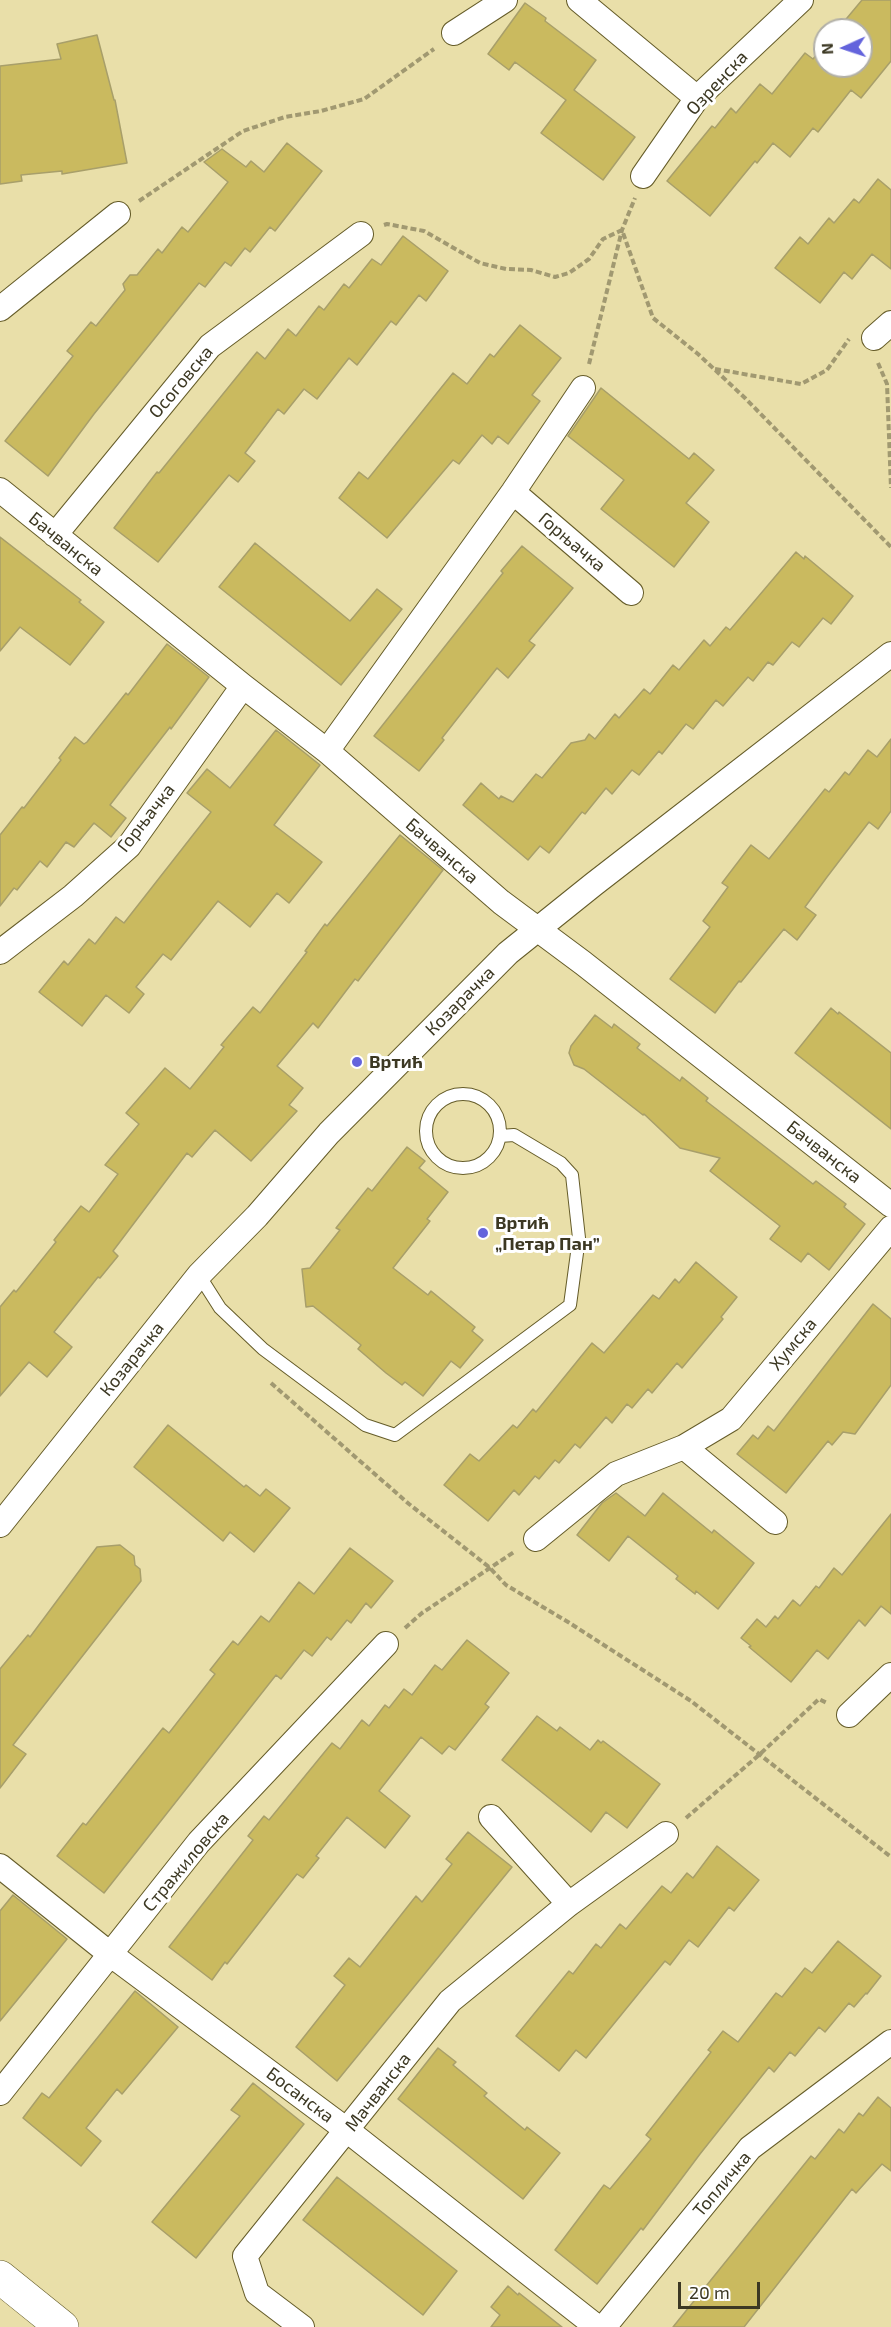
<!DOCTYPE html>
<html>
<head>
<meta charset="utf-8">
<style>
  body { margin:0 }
  #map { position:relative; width:891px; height:2327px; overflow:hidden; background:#e9dfa9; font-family:"Exo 2",sans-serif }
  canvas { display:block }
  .north { position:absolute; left:813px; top:18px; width:60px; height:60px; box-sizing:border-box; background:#fff; border:2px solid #b1afa7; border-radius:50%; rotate:267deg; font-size:16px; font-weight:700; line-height:24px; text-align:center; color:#3c3823 }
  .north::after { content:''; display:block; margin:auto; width:21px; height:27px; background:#6464dc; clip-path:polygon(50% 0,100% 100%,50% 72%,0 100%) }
  .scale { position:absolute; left:678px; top:2282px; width:82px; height:27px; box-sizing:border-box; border:3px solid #3c3823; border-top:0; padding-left:8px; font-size:18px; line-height:21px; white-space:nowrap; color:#3c3823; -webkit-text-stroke:4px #fff; paint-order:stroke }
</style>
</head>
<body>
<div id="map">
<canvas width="891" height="2327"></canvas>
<div class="north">N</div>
<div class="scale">20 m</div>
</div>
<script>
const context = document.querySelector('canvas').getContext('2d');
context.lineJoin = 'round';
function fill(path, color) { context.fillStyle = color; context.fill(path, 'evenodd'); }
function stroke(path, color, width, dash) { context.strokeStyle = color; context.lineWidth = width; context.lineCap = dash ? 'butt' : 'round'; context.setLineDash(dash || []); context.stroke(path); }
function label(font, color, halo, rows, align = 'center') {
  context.font = font + ' "Exo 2",sans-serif'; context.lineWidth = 6; context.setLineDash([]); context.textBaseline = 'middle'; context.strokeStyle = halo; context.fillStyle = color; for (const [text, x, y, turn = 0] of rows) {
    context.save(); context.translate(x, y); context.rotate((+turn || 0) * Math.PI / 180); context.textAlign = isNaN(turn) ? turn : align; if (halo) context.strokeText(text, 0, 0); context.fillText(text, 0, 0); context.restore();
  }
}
const building = new Path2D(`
  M862,0h29v61l-30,37 -10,-8 -33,42 -5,-4 -23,29 -17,-14 -16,20 -2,-2 -45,55 -43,-35 45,-55 3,2 16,-20 5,5 24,-29 12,10 33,-41 8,6 12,-14v21h36v-36h-24z
  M525,3l21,15 -1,3 51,39 -22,30 61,47 -32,43 -62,-47 25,-33 -51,-38 -6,8 -21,-16z
  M97,35l17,65h1l12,63 -65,11v-3l-41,4 1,6 -22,3v-118l61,-7 -4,-15z
  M287,143l35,28 -47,60 -5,-4 -20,25 -5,-4 -14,18 -6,-4 -20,25 -6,-4 -105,131 -46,62 -43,-35 68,-85 -6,-5 24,-29 5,4 29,-36 -2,-6 7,-9h7l21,-26 4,4 20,-26 6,5 40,-50 -24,-20 18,-13 24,18 5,-6 13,11z
  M878,179l13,11v79l-19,-15 -20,25 -8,-7 -24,31 -45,-35 25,-31 8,7 21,-26 5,5 20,-24 5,4z
  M403,236l45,35 -22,30 -7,-6 -23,30 -5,-4 -34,44 -8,-7 -32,41 -13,-10 -20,25 -6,-5 -33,44 10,8 -17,21 -9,-7 -71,87 -44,-34 43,-56 2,1 98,-121 8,7 23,-30 8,7 23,-30 5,4 20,-26 5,4 23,-29 9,6z
  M520,325l41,33 -29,37 8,6 -32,43 -10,-8 -6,8 -10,-9 -23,29 -6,-4 -66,78 -48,-40 20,-26 9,7 85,-106 14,11 23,-30 4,3z
  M601,388l88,71 5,-6 20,17 -28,33 23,19 -35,45 -73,-58 23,-29 -56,-44z
  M0,537l81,63 -2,2 25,20 -34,43 -50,-38 -20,24z
  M255,543l95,78 27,-32 25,20 -61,76 -122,-98z
  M522,546l51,42 -44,53 6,4 -27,33 -11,-10 -55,70 2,2 -25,31 -45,-35 129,-163 -2,-2z
  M796,552l8,7 1,-3 48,40 -22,28 -8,-6 -24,29 -7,-5 -19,23 -5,-3 -15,19 -5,-4 -25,29 -7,-6 -23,29 -7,-5 -24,30 -3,-3 -20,24 -7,-5 -20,24 -6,-6 -21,26 -3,-2 -33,41 -9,-7 -12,14 -65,-55 18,-22 18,16 2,-3 12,6 23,-28 6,4 29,-35 14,-3 4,-6 6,5 20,-25 4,4 25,-29 6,5 23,-29 6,5 25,-30 6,6 16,-19 4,3z
  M167,644l42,33 -38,52 -1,-2 -60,78 16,13 -15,19 -17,-14 -20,24 -8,-5 -19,25 -7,-6 -23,29 -3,-2 -14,18v-71l22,-28 2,1 37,-48 -2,-2 16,-21 9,7 3,-2 39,-49 2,2z
  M276,730l44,35 -46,60 48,37 -33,41 -12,-10 -27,34 -32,-26 -47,59 -8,-6 -27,33 8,7 -15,19 -23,-18 -24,31 -43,-34 25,-31 4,4 21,-26 6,5 21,-27 8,6 87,-111 -24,-19 20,-24 23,19z
  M891,739v72l-13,18 -9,-7 -42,55 -22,30 11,8 -19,25 -13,-11 -43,53 -2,-1 -24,32 -45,-34 40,-52 -7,-6 25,-34 -6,-4 29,-38 18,14 56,-70 4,3 16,-20 4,3 19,-25 9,7z
  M400,835l43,35 -85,111 -3,-2 -37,49 -5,-5 -36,43 26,22 -14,17 8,6 -46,50 -36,-31 -23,27 -5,-4 -74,98 5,5 -18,22 -2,-1 -44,55 18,15 -25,30 -18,-15 -29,34v-89l14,-17 2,2 40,-50 -2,-2 27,-34 8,6 29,-38 -13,-9 34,-41 -13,-11 39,-45 25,21 34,-42 -3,-2 32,-38 7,6 47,-61 -2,-1 20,-27 2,2z
  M831,1008l7,6 1,-2 52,41v76l-96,-76z
  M595,1015l17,13 2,-4 26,20 -3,4 43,33 2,-4 26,21 -2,3 107,83 3,-3 30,23 -2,3 21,17 -36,46 -21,-17 -7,9 -31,-23 10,-13 -70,-55 10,-13 -40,-10 -36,-34 -1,1 -59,-46 -10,-4 -5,-12 2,-7z
  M407,1147l18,14 -6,7 29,24 -21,27 3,2 -37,47 35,27 3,-4 44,36 -3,4 11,9 -23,28 -9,-7 -28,35 -18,-14 -3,3 -16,-12 -28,-24 3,-4 -48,-39 -7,1 -4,-38 8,-1 30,-38 -4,-2 32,-40 4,3z
  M696,1262l41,35 -16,20 2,2 -41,49 -5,-5 -25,30 -4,-4 -16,19 -5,-4 -15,19 -6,-6 -26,31 -5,-4 -16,19 -4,-3 -16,19 -4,-3 -16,19 -5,-5 -26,31 -44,-36 26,-31 9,7 34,-36 4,3 16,-19 3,3 56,-69 12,10 49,-58 6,4 16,-20 4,4z
  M873,1304l18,15v66l-36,49 -12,-2 -11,13 -4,-4 -42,52 -49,-39 16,-19 5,4 10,-13 6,5z
  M168,1425l76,62 2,-2 14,11 6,-7 24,19 -36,44 -24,-20 -7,9 -89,-74z
  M616,1493l29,23 18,-23 49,40 2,-3 40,33 -36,46 -22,-18 -1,3 -19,-15 2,-3 -50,-40 -19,25 -32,-26 25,-32z
  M891,1514v100l-10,-8 -16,20 -6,-6 -31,39 -11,-9 -26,32 -42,-35 2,-1 -10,-8 16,-19 9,8 9,-11 3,3 15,-19 7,6 16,-20 3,2 15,-20 8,7z
  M120,1545l14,11 1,9 5,4 1,12 -128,164 13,9 -26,34v-119l28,-34 2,2 67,-90z
  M350,1548l43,33 -22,27 -5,-5 -15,20 -4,-3 -16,20 -4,-3 -15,19 -8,-6 -23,29 -5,-4 -172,218 -47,-37 26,-33 3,2 77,-97 6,5 46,-59 -5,-4 23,-29 5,4 23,-29 8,6 30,-40 15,12z
  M467,1640l42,33 -24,31 4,3 -34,43 -6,-4 -7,8 -21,-17 -42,54 31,25 -25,32 -38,-31 -31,39 3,2 -16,20 -6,-4 -70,90 -2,-2 -13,18 -43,-33 84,-107 -5,-4 16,-20 5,4 63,-77 8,6 22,-29 7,6 16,-21 4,3 15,-19 8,6 23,-30 7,5z
  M537,1716l20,15 3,-4 30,23 8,-10 3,3 2,-2 57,43 -33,44 -21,-16 -15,20 -89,-72z
  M468,1832l44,35 -175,214 -41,-34 49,-62 -11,-9 15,-18 11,9 56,-71 6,6 30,-38 -6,-5z
  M717,1846l42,34 -25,31 -5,-4 -31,40 -9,-7 -19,25 -5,-4 -79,97 -10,-8 -17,21 -43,-35 53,-65 4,3 23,-30 5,4 19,-24 6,5 36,-43 9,7 16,-20 6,5z
  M13,1895l54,44 -67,82v-110z
  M838,1941l43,35 -14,18 -1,-1 -12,14 -5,-4 -24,29 -6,-5 -24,29 -5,-4 -16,20 -5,-5 -69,87 -57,76 -2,-2 -44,56 -42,-34 49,-65 6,4 41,-50 -5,-4 65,-83 -3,-2 15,-19 15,11 38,-49 6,4 23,-29 7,5z
  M135,1991l43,36 -56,67 -5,-5 -31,39 15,13 -20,25 -58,-48 19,-25 7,5z
  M438,2048l18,14 -3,3 34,28 -3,3 41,34 2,-3 33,26 -37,46 -125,-100z
  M253,2083l51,41 -108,134 -44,-36 88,-106 -9,-6z
  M878,2097l13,11v63l-9,-7 -26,29 -4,-4 -108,138h-71l138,-171 4,3 24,-30 5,4 15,-20 4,3z
  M337,2177l120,94 -34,44 -120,-95z
  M508,2286l10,9 1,-2 43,34h-71l9,-12 -9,-8z`);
const path = new Path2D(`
  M139,201l104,-70 42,-14 36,-6 43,-12 70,-50
  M384,225l3,-1 37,7 56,32 26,6 25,1 24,7 14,-4 20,-14 14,-20 19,-9 31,88 45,36 47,44 146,149
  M878,363l9,21 4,104
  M589,364l33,-134 13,-32
  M715,369l86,15 26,-14 22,-31
  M271,1383l138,121 80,63 17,18 62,37 123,79 200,156
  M405,1628l17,-15 92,-61
  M686,1818l73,-63 60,-56 8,4`);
const service = new Path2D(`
  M426 1131a37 37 0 1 1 74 0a37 37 0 1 1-74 0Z
  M199,1275l21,33 43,41 102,76 30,10 175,-130 9,-67 -7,-63 -11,-12 -47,-28 -14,1`);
const minor = new Path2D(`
  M579,0l118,98
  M454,33l51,-33
  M643,176l54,-78 104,-98
  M0,309l118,-95
  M874,338l17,-15
  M0,490l243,196 84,65 174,151 82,61 308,242
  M513,492l118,101
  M55,535l155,-189 151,-112
  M327,751l186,-259 70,-104
  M0,952l73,-56 56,-50 114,-160
  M684,1447l91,75
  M0,1525l199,-250 58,-59 72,-83 179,-180 86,-69 297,-230
  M536,1539l80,-65 68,-27 47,-28 160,-191
  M849,1715l42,-40
  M491,1817l78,87
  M0,1866l110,88 238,177 249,196
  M0,2093l199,-251 187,-198
  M302,2327l-45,-34 -12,-37 205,-255 119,-97 97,-70
  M604,2327l146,-179 141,-106`);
const primary = new Path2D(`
  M0,2277l62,50`);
const markers = [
  [357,1062,6,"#6464dc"],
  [483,1233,6,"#6464dc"]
];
const streetNames = [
  ["Озренска",717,83,-47],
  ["Осоговска",181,382,-50],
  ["Горњачка",572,542,40],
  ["Бачванска",66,544,39],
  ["Горњачка",146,818,-52],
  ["Бачванска",442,851,41],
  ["Козарачка",460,1001,-45],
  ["Бачванска",824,1152,38],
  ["Хумска",793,1344,-50],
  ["Козарачка",132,1359,-51],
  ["Стражиловска",186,1862,-50],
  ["Мачванска",378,2092,-52],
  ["Босанска",300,2095,37],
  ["Топличка",722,2184,-50]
];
const poiNames = [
  ["Вртић",369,1062],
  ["Вртић",495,1223],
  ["„Петар Пан”",495,1244]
];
fill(building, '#caba5f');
stroke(building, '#a89f6a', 1.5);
stroke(service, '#655c29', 14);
stroke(minor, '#655c29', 26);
stroke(primary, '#655c29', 34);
stroke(path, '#a19971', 4, [6, 3]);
stroke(service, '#fff', 12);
stroke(minor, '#fff', 24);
stroke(primary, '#fff', 33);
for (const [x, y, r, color] of markers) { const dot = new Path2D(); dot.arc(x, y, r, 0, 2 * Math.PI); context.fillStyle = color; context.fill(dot); stroke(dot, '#fff', 2); }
label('18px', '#3c3823', '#fff', streetNames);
label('bold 18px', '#3c3823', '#fff', poiNames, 'left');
</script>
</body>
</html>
